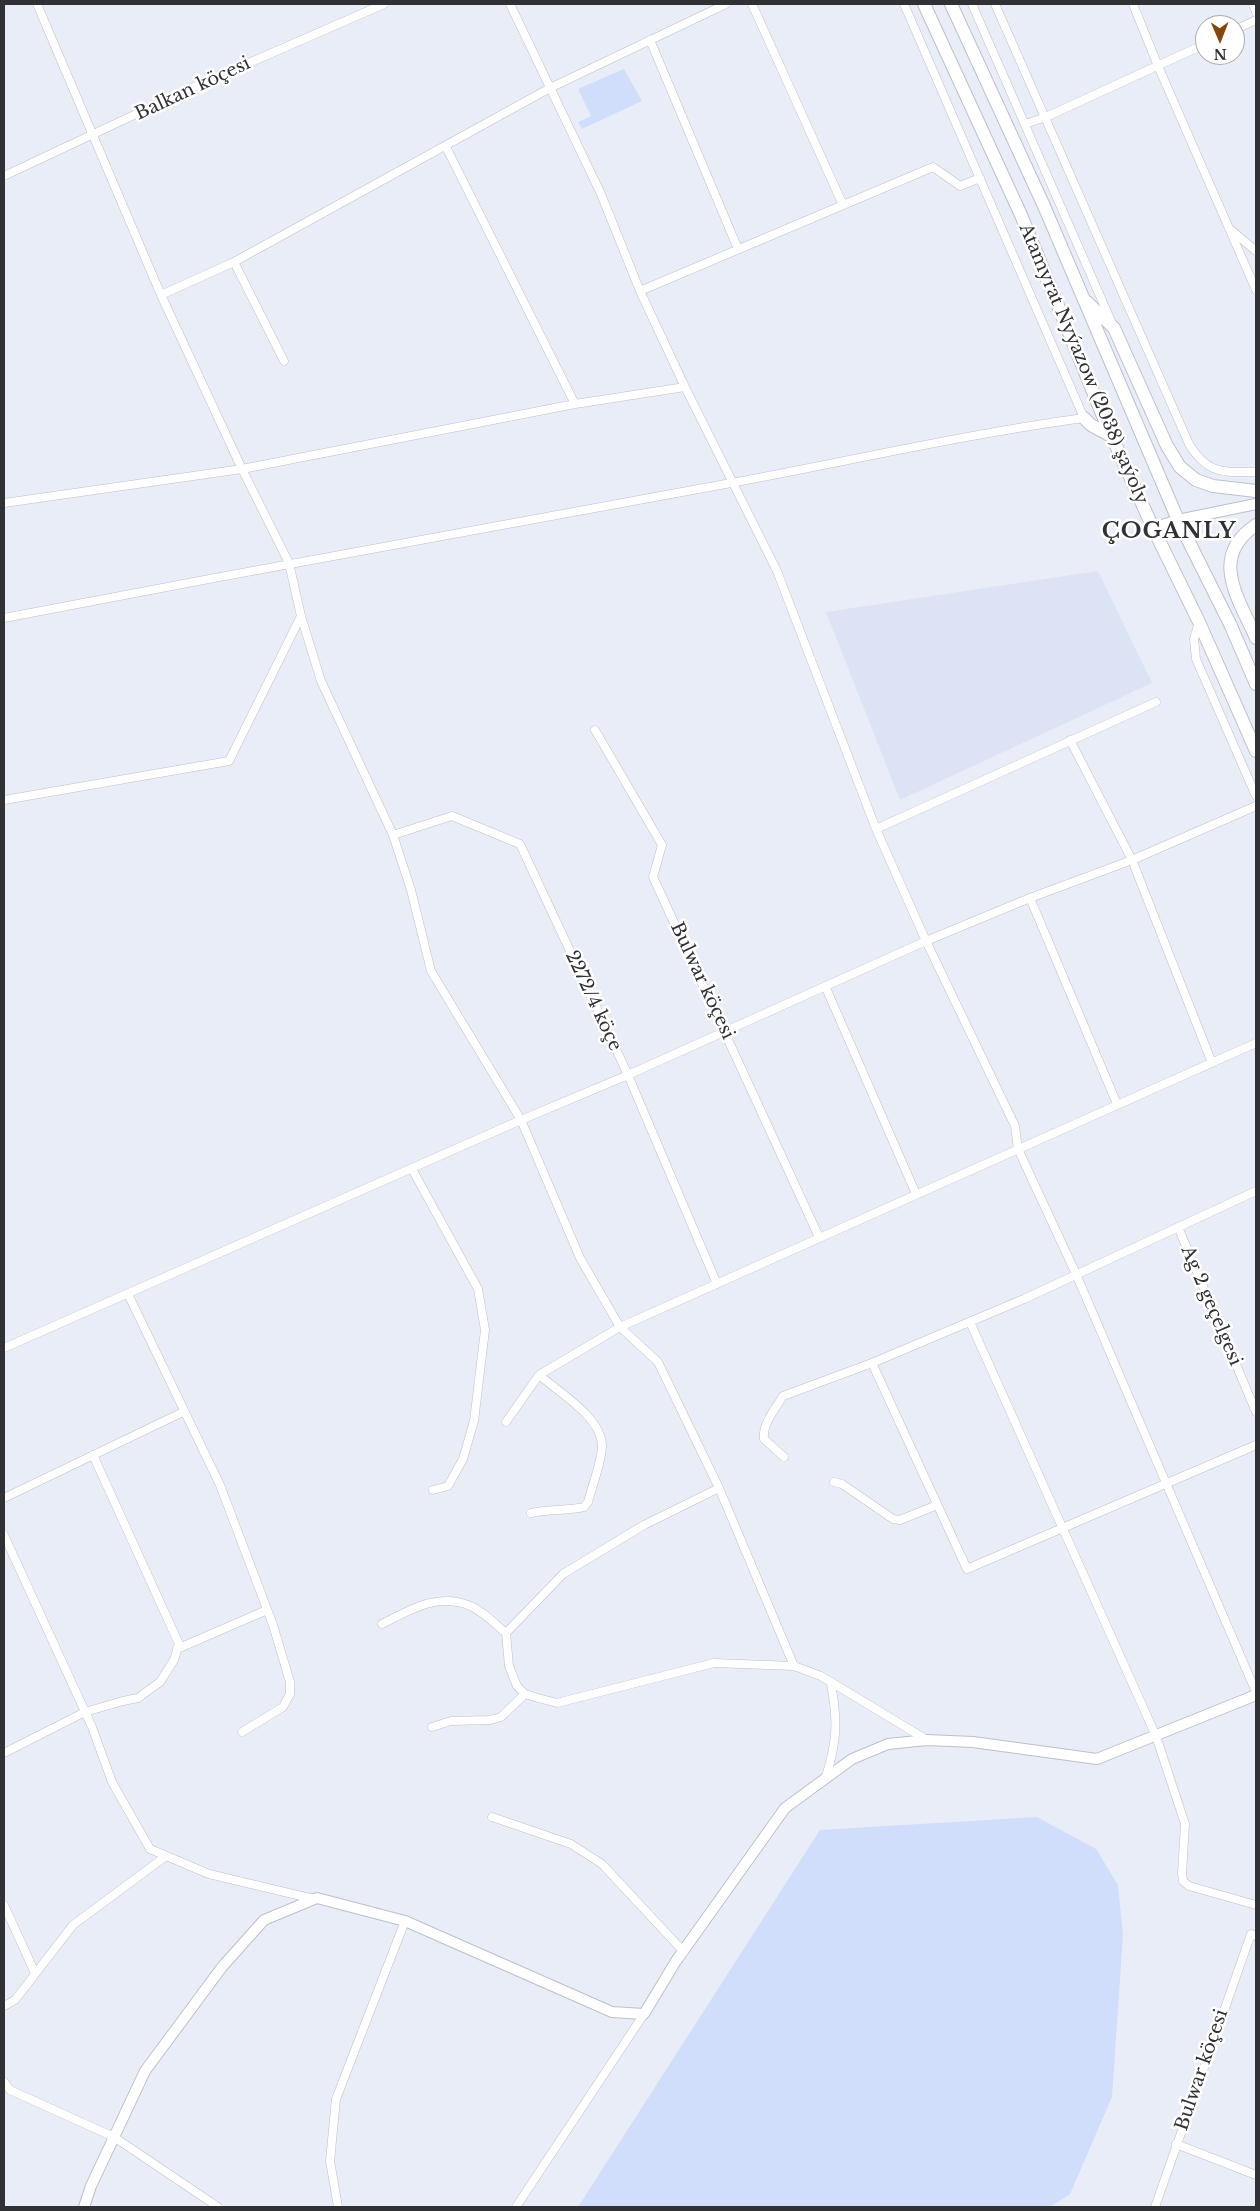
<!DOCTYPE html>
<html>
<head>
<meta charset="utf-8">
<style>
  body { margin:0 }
  #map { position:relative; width:1260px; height:2211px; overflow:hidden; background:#e9edf7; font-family:"Libre Baskerville",serif }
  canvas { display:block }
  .frame { position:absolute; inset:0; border:5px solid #2f3134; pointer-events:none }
  .north { position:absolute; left:1195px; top:15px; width:50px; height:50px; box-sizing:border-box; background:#fff; border:1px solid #acadae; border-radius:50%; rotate:179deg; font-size:14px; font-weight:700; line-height:20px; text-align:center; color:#2f3134 }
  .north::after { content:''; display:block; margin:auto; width:18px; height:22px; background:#85460a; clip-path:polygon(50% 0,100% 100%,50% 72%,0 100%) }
</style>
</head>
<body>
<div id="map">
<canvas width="1260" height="2211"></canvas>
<div class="frame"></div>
<div class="north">N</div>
</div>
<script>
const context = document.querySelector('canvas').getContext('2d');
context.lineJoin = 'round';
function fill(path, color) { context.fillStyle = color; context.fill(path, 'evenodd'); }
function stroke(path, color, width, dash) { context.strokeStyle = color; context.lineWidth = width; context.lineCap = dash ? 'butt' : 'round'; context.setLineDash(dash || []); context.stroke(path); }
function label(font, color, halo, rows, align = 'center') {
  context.font = font + ' "Libre Baskerville",serif'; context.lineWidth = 5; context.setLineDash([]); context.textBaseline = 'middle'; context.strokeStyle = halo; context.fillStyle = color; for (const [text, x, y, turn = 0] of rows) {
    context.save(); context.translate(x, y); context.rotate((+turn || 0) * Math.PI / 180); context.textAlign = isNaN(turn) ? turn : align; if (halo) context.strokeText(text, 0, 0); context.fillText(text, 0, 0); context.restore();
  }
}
const built = new Path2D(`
  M1098,571l54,112 -252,117 -74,-188z`);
const green = new Path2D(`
  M624,69l18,32 -60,28 -4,-7 13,-6 -13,-27z
  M1037,1817l59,32 22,36 5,49 -11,163 -42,97 -20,13h-472l242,-377z`);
const minor = new Path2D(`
  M37,4l124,291 73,-33 316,-174 176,-84
  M510,4l91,190 39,97 45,96 92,184 99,258 50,112 89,185 3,23 58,125 180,418
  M752,4l91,201
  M972,4l139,317
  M995,4l194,440c19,31 34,28 67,28
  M1133,4l25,62 98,224
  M1253,4l3,8
  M1235,30l21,-10
  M650,40l88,209
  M1025,124l21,-7 159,-73
  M446,147l129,257
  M4,176l181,-85 199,-87
  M1231,230l25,21
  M234,262l50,99
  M640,291l293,-124 27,19 20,-8
  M4,503l238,-34 333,-65 110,-17
  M301,616l20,65 72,154 18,55 20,81 90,149 59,138 40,69 38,35 61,126 75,178
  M4,618c242,-47 485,-90 727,-135 118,-22 235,-49 353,-65l-180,-414
  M1199,622l-5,17 2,20 60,137
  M595,730l67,115 -9,32 166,360
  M1070,740l62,120 80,203
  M4,800l225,-39 72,-145 -12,-53 -47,-94 -81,-174
  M876,829l280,-127
  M393,835l59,-19 68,28 108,231 89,209
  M1030,898l87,206
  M826,988l90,206
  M412,1169l66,120 7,41 -11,91 -11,38 -15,27 -15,4
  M1178,1227l78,185
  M128,1294l92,191 53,140 17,57v12l-7,13 -41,25
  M970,1322l186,414 29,88 -3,49 1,8 6,5 67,19
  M4,1348l517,-228 107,-45 298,-134 104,-43 102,-38 124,-54
  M872,1363l95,206 289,-124
  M506,1422l33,-47 81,-48 636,-284
  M784,1457l-20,-18c-2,-15 12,-31 19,-43l89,-33 152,-64 232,-108
  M834,1482l8,2 51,35 7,1 37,-15
  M4,1498l179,-86
  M531,1513c17,-4 35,-2 53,-6l4,-5c4,-16 14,-41 14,-56 0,-28 -43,-54 -63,-71
  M4,1535l88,192 20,55 38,67 59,25 105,25
  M382,1624c28,-14 54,-31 86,-19 14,5 27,19 38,28l3,33 8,20 8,8 13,4 19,5 157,-40 80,3 27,10 106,64
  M506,1633l57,-59 81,-49 75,-37
  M177,1649l90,-39
  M432,1727l19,-6 39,-1 11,-3 24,-23
  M4,1753l81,-41 38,-11 15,-3 22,-16 14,-22 5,-16 -86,-189
  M826,1777c11,-36 12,-56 5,-93
  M492,1817l79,27 31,20 82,88
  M4,1905l31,68
  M4,2006l11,-6 58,-75 93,-69
  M4,2082l6,8 104,47 104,70
  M1176,2144l80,31
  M338,2207l-8,-46 6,-62 69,-178
  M516,2207l128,-193
  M1155,2207l96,-273 5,2`);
const tertiary = new Path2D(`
  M1153,528l25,-8 78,-16
  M84,2207l7,-21 54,-115 77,-104 42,-47 53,-22 88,23 207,91 32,2 32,-53 109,-153 67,-49 36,-15 39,-4 46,2 124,17 159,-64`);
const primary = new Path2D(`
  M924,4l97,211 84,206 48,107 46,94 57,129
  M951,4l93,202 134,314 53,106 25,58
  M1087,302l27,26 53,118 13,21 16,13 17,6 43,5
  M1084,418l7,7 22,12
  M1256,525c-48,32 -17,74 0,113`);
const streetNames = [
  ["Balkan köçesi",193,89,-25],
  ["Atamyrat Nyýazow (2038) şaýoly",1083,364,67],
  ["Bulwar köçesi",702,981,65],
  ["2272/4 köçe",593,1001,65],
  ["Ag 2 geçelgesi",1211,1306,67],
  ["Bulwar köçesi",1202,2070,-71]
];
const districtNames = [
  ["ÇOGANLY",1169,532]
];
fill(built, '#dce3f4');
fill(green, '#d0ddfb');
stroke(minor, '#bcc0c9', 9);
stroke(tertiary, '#bcc0c9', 12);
stroke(primary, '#bcc0c9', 14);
stroke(minor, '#fff', 8);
stroke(tertiary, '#fff', 10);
stroke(primary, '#fff', 12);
label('18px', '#2f3134', '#fff', streetNames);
context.letterSpacing = '1px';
label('bold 22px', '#2f3134', '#fff', districtNames);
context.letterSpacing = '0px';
</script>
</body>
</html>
